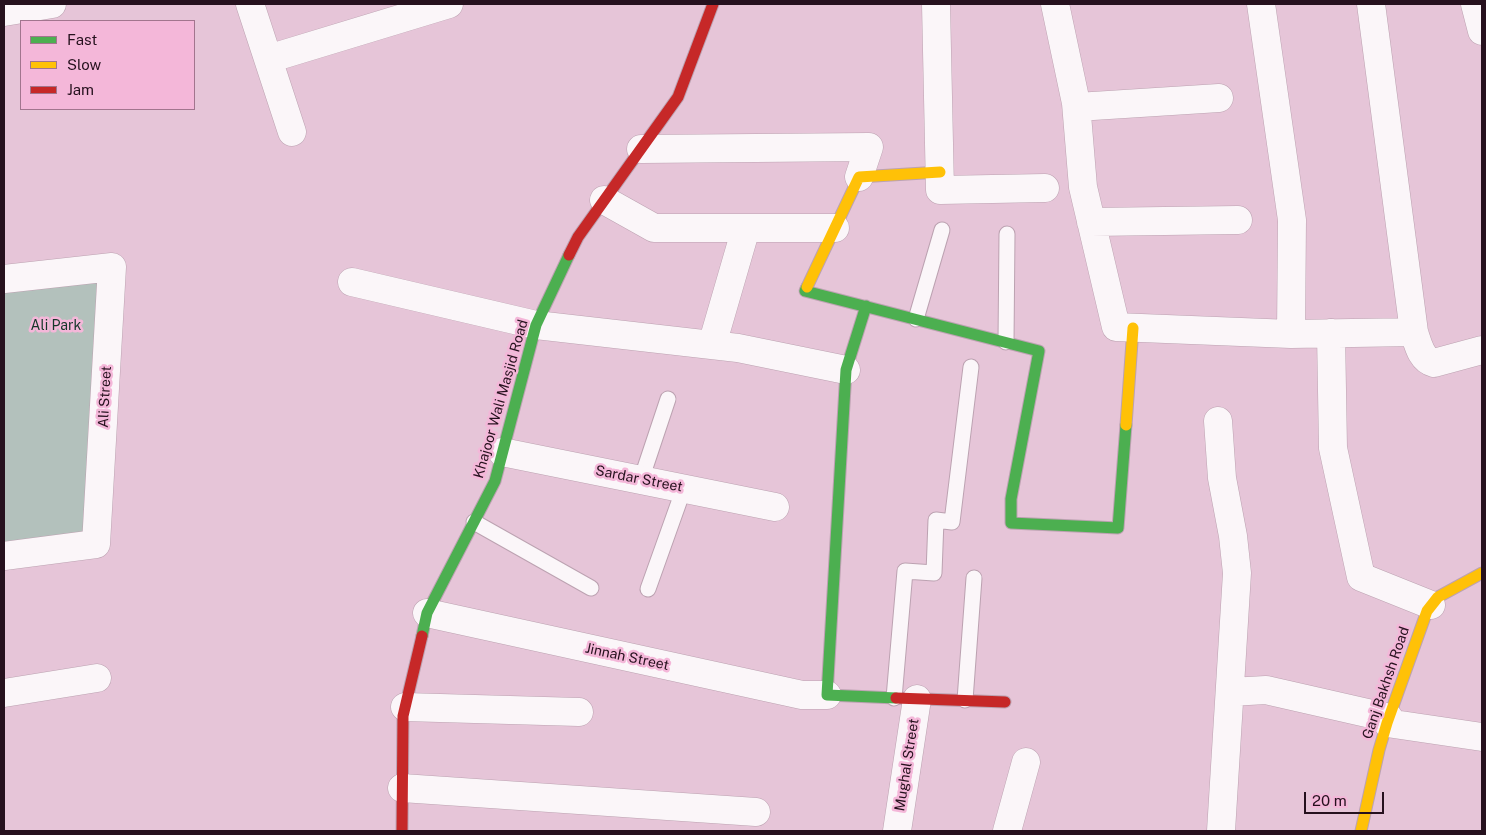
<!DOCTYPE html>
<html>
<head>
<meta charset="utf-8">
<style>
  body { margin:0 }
  #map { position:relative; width:1486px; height:835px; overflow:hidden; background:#e6c5d8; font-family:"Public Sans",sans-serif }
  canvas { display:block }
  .frame { position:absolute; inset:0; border:5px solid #26111e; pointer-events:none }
  .legend { position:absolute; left:20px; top:20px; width:175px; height:90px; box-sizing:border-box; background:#f4b7d9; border:1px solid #a2758e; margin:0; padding:6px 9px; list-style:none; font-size:15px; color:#26111e }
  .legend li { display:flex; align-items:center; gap:10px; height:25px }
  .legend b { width:25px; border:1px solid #a2758e }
  .scale { position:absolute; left:1304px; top:792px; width:80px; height:22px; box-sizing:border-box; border:2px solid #26111e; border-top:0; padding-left:6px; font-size:15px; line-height:18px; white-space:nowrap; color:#26111e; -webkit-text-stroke:4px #f4b7d9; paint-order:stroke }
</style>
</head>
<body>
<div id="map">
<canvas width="1486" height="835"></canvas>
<div class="frame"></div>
<ul class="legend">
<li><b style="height:6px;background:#4caf50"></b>Fast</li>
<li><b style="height:6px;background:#ffc107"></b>Slow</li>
<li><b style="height:6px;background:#c62828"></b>Jam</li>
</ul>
<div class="scale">20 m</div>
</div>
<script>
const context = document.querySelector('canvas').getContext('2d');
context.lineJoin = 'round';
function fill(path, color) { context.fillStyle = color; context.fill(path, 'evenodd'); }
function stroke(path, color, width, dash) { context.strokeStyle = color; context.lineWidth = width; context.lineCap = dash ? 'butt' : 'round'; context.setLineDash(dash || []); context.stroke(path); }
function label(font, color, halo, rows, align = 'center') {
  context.font = font + ' "Public Sans",sans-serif'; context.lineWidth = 5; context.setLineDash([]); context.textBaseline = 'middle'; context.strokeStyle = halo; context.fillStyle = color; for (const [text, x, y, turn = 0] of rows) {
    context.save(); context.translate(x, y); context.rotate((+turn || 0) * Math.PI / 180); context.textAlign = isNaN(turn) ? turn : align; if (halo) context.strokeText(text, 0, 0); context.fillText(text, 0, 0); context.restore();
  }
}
const green = new Path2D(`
  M112,267l-16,277 -92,12v-277z`);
const lane = new Path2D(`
  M916,319l26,-89
  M1006,342l1,-108
  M641,480l27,-81
  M474,522l117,66
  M648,589l36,-101
  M894,698l11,-127 29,2 2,-53 16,2 19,-155
  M965,700l9,-122`);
const street = new Path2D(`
  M250,4l42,128
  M936,4l4,186 105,-2
  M1055,4l21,99 7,84 33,140 175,7
  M1261,4l31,216 -1,114 123,-2
  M1371,4l43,328c4,12 7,28 20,31l48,-13
  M1475,4l7,27
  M4,12l48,-8
  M268,59l181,-55
  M1077,107l142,-9
  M641,149l228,-2 -10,30
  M604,200l50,28h181
  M1091,222l147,-2
  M4,279l108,-12 -16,277 -92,12
  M352,282l184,43 202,23 108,22
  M1331,333l2,115 28,129 70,28
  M712,345l34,-117
  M1218,421l4,57 11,58 4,37 -16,258
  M502,452l273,55
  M427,613l375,82h25
  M1230,692l36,-2 123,28
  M4,693l93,-15
  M405,707l174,5
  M1387,723l95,14
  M402,788l354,24
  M897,831l20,-132
  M1007,831l19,-69`);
const fast = new Path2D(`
  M807,287l-2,4 234,60 -28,148v24l107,5 8,-103
  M866,306l-20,64 -19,325 69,3
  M422,636l5,-23 68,-132 41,-156 33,-70`);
const slow = new Path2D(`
  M807,287l52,-110 81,-5
  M1126,425l7,-97
  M1361,831l18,-81 8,-27 40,-112 11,-14 44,-24`);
const jam = new Path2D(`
  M569,255l9,-18 100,-140 35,-93
  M896,698l109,4
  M402,831l1,-115 19,-80`);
const parkNames = [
  ["Ali Park",56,326]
];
const streetNames = [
  ["Ali Street",105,397,-87],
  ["Khajoor Wali Masjid Road",501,399,-74],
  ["Sardar Street",639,479,11],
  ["Jinnah Street",627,657,12],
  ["Ganj Bakhsh Road",1386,683,-71],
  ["Mughal Street",907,765,-81]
];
fill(green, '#b3c1bc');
stroke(lane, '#bca2b1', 17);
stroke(street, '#bca2b1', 29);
stroke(fast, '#bca2b1', 13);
stroke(slow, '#bca2b1', 13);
stroke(jam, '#bca2b1', 13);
stroke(lane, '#fbf6f9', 15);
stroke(street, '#fbf6f9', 28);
stroke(fast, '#4caf50', 11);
stroke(slow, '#ffc107', 11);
stroke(jam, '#c62828', 11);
label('14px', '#153729', '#f4b7d9', parkNames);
label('14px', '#26111e', '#f4b7d9', streetNames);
</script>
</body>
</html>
